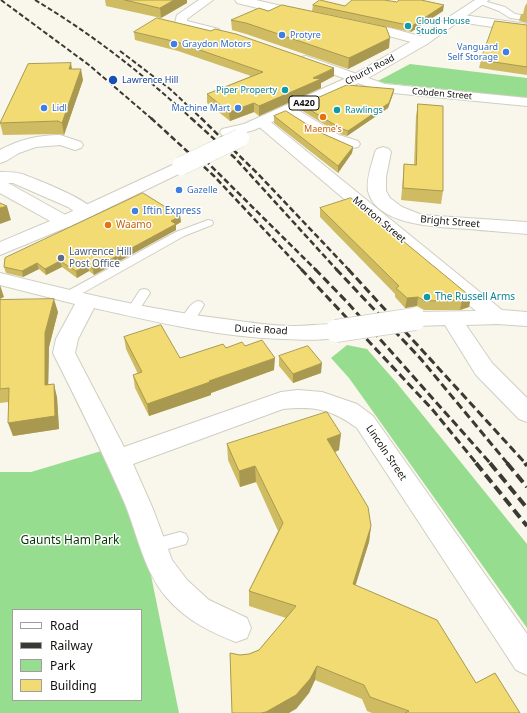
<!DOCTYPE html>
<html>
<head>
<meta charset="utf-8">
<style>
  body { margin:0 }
  #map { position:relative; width:527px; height:713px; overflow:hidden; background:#f9f7ec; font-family:"Noto Sans",sans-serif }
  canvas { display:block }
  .legend { position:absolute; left:12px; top:609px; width:130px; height:92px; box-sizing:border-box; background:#fff; border:1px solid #a09f9e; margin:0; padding:5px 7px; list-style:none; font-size:12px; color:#11100c }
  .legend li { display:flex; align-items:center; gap:8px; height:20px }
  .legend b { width:20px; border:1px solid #a09f9e }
</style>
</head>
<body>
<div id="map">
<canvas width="527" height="713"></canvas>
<ul class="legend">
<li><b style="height:5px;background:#fff"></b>Road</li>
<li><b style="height:5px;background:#3a3934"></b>Railway</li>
<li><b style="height:11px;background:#97dd90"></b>Park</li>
<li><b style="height:11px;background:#f1db72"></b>Building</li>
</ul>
</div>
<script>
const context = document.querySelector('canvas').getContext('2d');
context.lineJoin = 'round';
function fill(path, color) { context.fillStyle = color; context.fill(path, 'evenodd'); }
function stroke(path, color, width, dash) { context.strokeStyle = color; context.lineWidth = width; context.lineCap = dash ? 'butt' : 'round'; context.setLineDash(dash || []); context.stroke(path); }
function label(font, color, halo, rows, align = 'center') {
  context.font = font + ' "Noto Sans",sans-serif'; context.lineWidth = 3; context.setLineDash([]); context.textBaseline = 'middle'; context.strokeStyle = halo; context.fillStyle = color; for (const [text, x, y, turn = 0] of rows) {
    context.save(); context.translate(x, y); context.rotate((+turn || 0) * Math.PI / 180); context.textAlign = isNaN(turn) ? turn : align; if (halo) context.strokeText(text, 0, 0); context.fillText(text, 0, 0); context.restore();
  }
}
const green = new Path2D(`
  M410,64l117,14v20l-151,-16z
  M347,345l20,4 29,33 131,162v84l-178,-250 -18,-20z
  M108,449l35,87 36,177h-179v-241h31zM13,610h128v90h-128z`);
const lane = new Path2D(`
  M480,0l25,7 10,7 12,2v4l-17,-2 -11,-7 -21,-8v-2z
  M208,220l4,1 1,2 -1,2 -28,11 -112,63h-8l-2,-3 2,-3 112,-61z
  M144,289l4,1 2,3 -13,20h-8l-2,-3 2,-3 11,-17z
  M198,301l4,1 2,3c-5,8 -11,21 -21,18l-2,-3c4,-7 9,-17 17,-19z
  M180,532l6,2 2,5 -2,5 -33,9 -6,-2 -2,-5 2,-5z`);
const street = new Path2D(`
  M199,0h14l-26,19v2l32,8 1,3 -1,3 -5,1 -31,-7 -8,-6 2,-8z
  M235,0h21l51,12 2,3 -2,3 -4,1 -66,-16z
  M456,14l71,10v8l-75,-11 -2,-3 2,-3z
  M358,23l32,5 37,10 2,3 -2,3 -5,1 -33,-9 -35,-6 -2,-3 2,-3z
  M306,56l79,28 142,14v8l-144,-14 -82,-29 -2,-3 2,-3z
  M288,105l5,2 46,28 19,6 2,3 -2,3c-22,6 -57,-22 -75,-34l-3,-3 3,-3z
  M262,117l5,2 235,191 25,2v14l-30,-2 -31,1 26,38 35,35v24l-8,-3 -43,-44 -31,-50 -30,1 -7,-2 -3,-5 3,-5 7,-2 61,-1 -219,-186 -3,-3 3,-3z
  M60,135l21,7 2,3 -2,3 -6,2 -15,-5 -24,2 -17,6 -13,8 -6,2v-13c18,-10 39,-15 60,-15z
  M383,147l6,2 2,3 -5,25v14l4,7 12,9 20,8 105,7v12c-19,-2 -39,-3 -58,-5 -28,-2 -92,-2 -101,-38 -2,-12 4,-27 7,-39l2,-3z
  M0,172c7,0 15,0 22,2 16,6 65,25 74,38l-3,4 -6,1 -6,-1 -13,-9 -55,-24h-5l63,35 3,4 -3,4 -6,1 -6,-1 -59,-33z
  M0,273c76,19 154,38 232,47 21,3 42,6 63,6 16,0 34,-4 49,0l3,5 -3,5c-20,5 -41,4 -61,3 -64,-2 -127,-17 -189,-31l-16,31 -3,14 49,94 157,-55 17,-2 24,2 35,12 16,12 154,218v41l-11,-5 -159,-242c-26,-19 -42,-22 -74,-19l-150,55 20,45 19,51 15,20 22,20 38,18 4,10 -4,10 -11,4c-26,-10 -50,-22 -69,-44 -23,-26 -29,-62 -42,-94 -22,-51 -47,-101 -72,-151l3,-14 19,-35 -75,-19z`);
const primary = new Path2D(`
  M475,0h14l-62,44 -64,37 -109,49 -26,7 -6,-2 -2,-3 2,-3 22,-5 109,-49 64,-37z
  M181,161l6,1 2,4 -2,4 -112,54 -75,31v-13l62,-26z`);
const railFar3 = new Path2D(`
  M1,0l88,65 63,54
  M35,0c57,34 108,74 157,119
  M120,51l50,38 32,30`);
const railFar2 = new Path2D(`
  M151,118l63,58 88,94
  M191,118l44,40 102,112
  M201,118l59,58 89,94
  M205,160l111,110`);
const railFar1 = new Path2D(`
  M301,269l131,140 45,55
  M315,269l32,33 144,162
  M336,269l84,89 88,106
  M348,269l178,195`);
const rail = new Path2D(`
  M476,463l51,63
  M490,463l37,45
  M507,463l20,24
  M525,463l2,3`);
const streetBridge = new Path2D(`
  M336,331l79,-12`);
const primaryBridge = new Path2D(`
  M181,166l59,-28`);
const wall = new Path2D(`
  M105,0h82v3l-26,15 -55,-12z
  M527,3v20l-8,-2 2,-7h2l2,-8z
  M313,5l32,1 98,5 -32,21 -99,-21z
  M231,20l158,28 -41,21 -102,-35 -14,-4z
  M527,25v50l-48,-7 2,-8z
  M134,32l200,44 -13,7v5l-62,28 -5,-4 -24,9 -23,-18v-9l44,-18 -73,-25 -43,-11z
  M72,69l11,11 -19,55 -4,-1 -57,1 -3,-12z
  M394,89l-1,5 -5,14 -41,28 -7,-2 -39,-24 1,-5z
  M418,104l25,87 -2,13 -40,-4 2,-23 1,-13 10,1 2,-49z
  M274,116l45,16 34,15 -1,6 -14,20 -64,-50z
  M320,208l151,89 -2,10 -9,3h-36l-7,-4 -12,2 -10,-11v-3l-75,-77z
  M180,216l1,6 -5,3v5l-82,45 -5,-4 -12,7 -15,-11 -16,8 -7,-6 -16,8 -17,-4 -2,-6z
  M0,300l58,12 -9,35 -1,37 9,13 2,32 -46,7 -4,-34 -9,1z
  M124,337l56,21 46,-10 19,-2 29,24 -63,23v2l-62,21 -14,-28 -2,-13 5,-1 -12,-25z
  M279,356l42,17 -28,10 -14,-17z
  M227,444l112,6 -4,2 36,74 -2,16 -14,43 121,98 44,30h-148l-5,-2 -5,-12 -47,-19 -6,13 -13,16 -56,-54 9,-1 10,-4 27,-32 -37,-12v-15l29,-60 -22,-49 -16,5 -12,-27z`);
const shadedWall = new Path2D(`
  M174,0h13v3l-26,15 -1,-10z
  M444,5l-1,6 -32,21 1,-6z
  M390,38l-1,10 -41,21 1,-11z
  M71,63l2,12 -4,-6z
  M334,68v8l-13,7v5l-62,28v-10z
  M81,69l2,11 -19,55 -2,-12z
  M394,89l-1,5 -5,14 -41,28 1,-5z
  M254,103v9l-24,9 -1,-9z
  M353,147l-1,6 -14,20v-7z
  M7,206l4,14 -11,4v-16z
  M180,216l1,6 -5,3v5l-82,45 -1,-6 78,-48z
  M60,261l2,6 -16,8 -1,-6z
  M37,263l2,6 -16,8 -1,-6z
  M88,265l1,6 -12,7 -1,-7z
  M0,285l4,12 -4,2z
  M418,297l-1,9 -12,2 2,-10z
  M471,297l-2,10 -9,3 2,-10z
  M54,299l4,13 -9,35 -1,51 -3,-13v-52z
  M275,358l-1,12 -63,23v2l-62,21 -2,-12 62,-23z
  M322,363l-1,10 -28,10v-9z
  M54,384l3,13 2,32 -46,7 -5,-13z
  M341,434l-2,16 -13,6 1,-17z
  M255,466l1,16 -16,5 -1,-16z
  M371,526l-2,16 -18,58 2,-16z
  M317,666l-2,14 -6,13 -13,16 -7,4h-28z`);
const building = new Path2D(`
  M125,0h49l-14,8z
  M320,0l25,6 7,-6h32l13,2 2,-2h22l23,5 -32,21 -99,-21z
  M282,5l104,22 4,11 -41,20 -103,-35 -15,-3 28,-12 9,3z
  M157,18l54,13 4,-2 21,5 98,34 -21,10 8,1 -62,27 -5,-3 -25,9 -22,-18 56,-22 -86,-30 -43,-10z
  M495,21l32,4v42l-46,-7z
  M71,63l-2,6h12l-19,54 -4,-2 -58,2 28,-59z
  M347,85l47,4 -5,14 -41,28 -8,-3 -38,-23z
  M418,104l25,2v85l-40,-3 1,-24 12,1z
  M286,111l33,21 34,15 -15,19 -64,-50z
  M143,193l37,23 -9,5 5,3 -83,45 -5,-4 -12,6 -16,-10 -15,8 -8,-6 -15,8 -18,-4 1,-9z
  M351,198l120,99 -9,3 -37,1 -7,-4 -11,1 -11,-10 3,-2 -79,-78z
  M0,203l7,3 -7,2z
  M54,299l-9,34v52l9,-1 1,32 -47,7 1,-35 -9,1v-89z
  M161,325l19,33 43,-14 3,4 16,-6 3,4 17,-6 13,18 -66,23 1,1 -63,22 -14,-29 9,-3 -18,-35z
  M308,346l14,17 -29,11 -14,-18z
  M327,412l14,22 -14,5 41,68 3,19 -18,58 84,36 39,63 19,-10 25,40h-115l4,-2 -39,-14 -6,-12 -47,-19 -7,13 -14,16 -30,17 -5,1h-29l-2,-60 10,2 9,-1 10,-4 37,-44 -47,-15 34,-68 -28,-57 -16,5 -12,-27z`);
const markers = [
  [408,26,4,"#0f9aa8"],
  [282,35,4,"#3f7fe0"],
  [174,44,4,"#3f7fe0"],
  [506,52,4,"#3f7fe0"],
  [113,80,5,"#1a4fb4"],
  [285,90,4,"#0f9aa8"],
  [44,108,4,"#3f7fe0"],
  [238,108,4,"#3f7fe0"],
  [337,110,4,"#0f9aa8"],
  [323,117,4,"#e8710a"],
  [179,190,4,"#3f7fe0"],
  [135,211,4,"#3f7fe0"],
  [108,225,4,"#e8710a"],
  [61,258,4,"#5c6f8a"],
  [427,297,4,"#0f9aa8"]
];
const farCulturenames = [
  ["Cloud House",416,21],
  ["Studios",416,31],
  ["Piper Property",277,90,"right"],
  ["Rawlings",345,110]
];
const farShopnames = [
  ["Protyre",290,35],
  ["Graydon Motors",182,44],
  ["Vanguard",498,47,"right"],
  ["Self Storage",498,57,"right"],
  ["Lidl",52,108],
  ["Machine Mart",230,108,"right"],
  ["Gazelle",187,190]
];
const farStreetnames = [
  ["Church Road",370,70,-28],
  ["Cobden Street",442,94,5]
];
const farTransitnames = [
  ["Lawrence Hill",122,80]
];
const shields = [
  [304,103,30]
];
const shieldNames = [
  ["A420",304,103]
];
const farFoodnames = [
  ["Maeme's",323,129]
];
const shopNames = [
  ["Iftin Express",143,211]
];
const streetNames = [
  ["Morton Street",379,220,40],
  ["Bright Street",450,222,5],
  ["Ducie Road",261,330,3],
  ["Lincoln Street",386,453,56]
];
const foodNames = [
  ["Waamo",116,225]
];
const serviceNames = [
  ["Lawrence Hill",69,252],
  ["Post Office",69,264]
];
const cultureNames = [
  ["The Russell Arms",435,297]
];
const nearParknames = [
  ["Gaunts Ham Park",70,541]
];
fill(green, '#97dd90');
stroke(lane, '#d0cec2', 2);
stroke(street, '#d0cec2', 2);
stroke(primary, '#d0cec2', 2);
fill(lane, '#fff');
fill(street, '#fff');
fill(primary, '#fff');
stroke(railFar3, '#3a3934', 2, [5, 2.5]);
stroke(railFar2, '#3a3934', 2.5, [6, 3]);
stroke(railFar1, '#3a3934', 3, [8, 4]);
stroke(rail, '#3a3934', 4, [10, 5]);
stroke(streetBridge, '#d0cec2', 24, []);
stroke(primaryBridge, '#d0cec2', 19, []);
stroke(streetBridge, '#fff', 22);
stroke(primaryBridge, '#fff', 18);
fill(wall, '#cfbc62');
fill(shadedWall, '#a99950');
fill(building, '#f1db72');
stroke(building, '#a99950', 1);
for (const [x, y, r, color] of markers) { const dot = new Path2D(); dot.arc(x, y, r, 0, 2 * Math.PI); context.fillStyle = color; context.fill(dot); stroke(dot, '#fff', 1.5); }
label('9px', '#0d838f', '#fff', farCulturenames, 'left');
label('9px', '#366cbe', '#fff', farShopnames, 'left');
label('9px', '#11100c', '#fff', farStreetnames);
label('9px', '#164399', '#fff', farTransitnames, 'left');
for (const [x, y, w] of shields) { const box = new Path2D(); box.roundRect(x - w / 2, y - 7, w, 14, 3); context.fillStyle = '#fff'; context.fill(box); stroke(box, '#11100c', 1); }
label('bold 9px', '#11100c', null, shieldNames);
label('9px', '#c56008', '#fff', farFoodnames);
label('10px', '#366cbe', '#fff', shopNames, 'left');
label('10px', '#11100c', '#fff', streetNames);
label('10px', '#c56008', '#fff', foodNames, 'left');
label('10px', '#4e5e75', '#fff', serviceNames, 'left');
label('10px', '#0d838f', '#fff', cultureNames, 'left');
label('12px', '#043703', '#fff', nearParknames);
</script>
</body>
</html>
